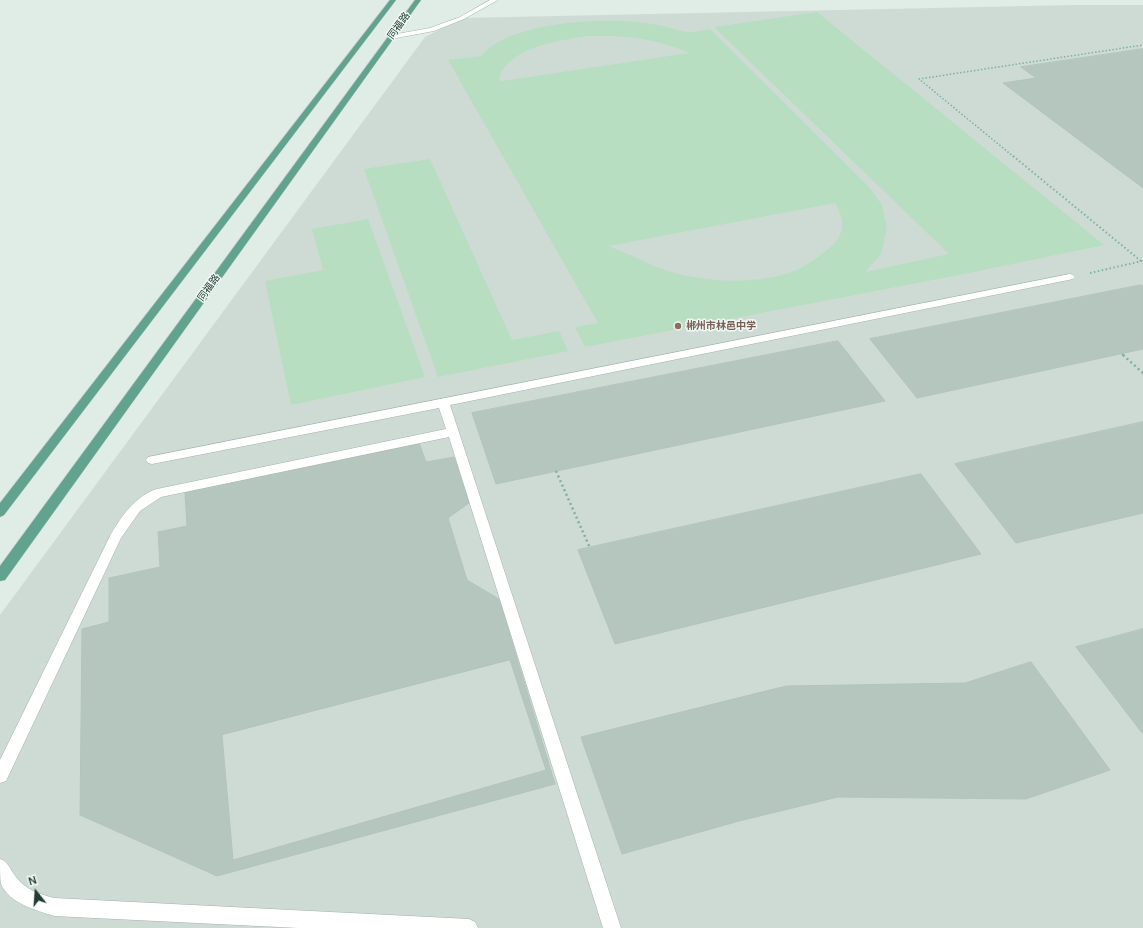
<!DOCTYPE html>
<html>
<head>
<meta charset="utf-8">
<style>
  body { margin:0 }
  #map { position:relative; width:1143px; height:928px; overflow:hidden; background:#e0ece6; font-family:Manrope,sans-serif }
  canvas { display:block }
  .north { position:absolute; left:16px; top:872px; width:40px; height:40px; -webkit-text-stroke:3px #f0f8f4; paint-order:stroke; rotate:343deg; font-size:11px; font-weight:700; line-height:16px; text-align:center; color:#203d34 }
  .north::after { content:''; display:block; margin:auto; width:14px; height:18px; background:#203d34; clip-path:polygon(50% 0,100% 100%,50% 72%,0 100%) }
</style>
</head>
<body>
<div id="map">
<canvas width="1143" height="928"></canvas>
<div class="north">N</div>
</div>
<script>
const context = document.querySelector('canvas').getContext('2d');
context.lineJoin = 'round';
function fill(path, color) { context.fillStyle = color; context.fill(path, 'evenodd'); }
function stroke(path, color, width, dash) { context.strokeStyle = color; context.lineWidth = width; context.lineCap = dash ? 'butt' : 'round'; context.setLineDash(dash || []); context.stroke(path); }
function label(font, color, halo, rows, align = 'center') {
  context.font = font + ' Manrope,"Noto Sans SC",sans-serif'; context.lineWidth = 3; context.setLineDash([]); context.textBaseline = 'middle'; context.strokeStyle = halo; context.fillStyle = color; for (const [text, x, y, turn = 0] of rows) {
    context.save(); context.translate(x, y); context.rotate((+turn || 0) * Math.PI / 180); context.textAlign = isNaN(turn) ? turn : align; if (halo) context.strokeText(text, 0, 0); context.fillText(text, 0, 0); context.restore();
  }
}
const built = new Path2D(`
  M1074,5h69v923h-1143v-313l425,-578 37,-19z`);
const green = new Path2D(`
  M817,12l287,233 -135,28 -384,74 -10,-20 23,-4 -150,-263 33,-4c27,-33 113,-38 154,-34 13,1 26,3 39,7 5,1 10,3 15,3 7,0 14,-2 21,-3l159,158 13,18 5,23 -6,26 -16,18 84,-18 -235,-227zM589,36c36,-1 68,3 100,17l-187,28 -3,-2c7,-31 64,-40 90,-43zM835,203c11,18 10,34 -8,47 -12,9 -24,19 -39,23 -37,12 -87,9 -123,-3 -10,-3 -19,-8 -28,-12 -9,-4 -19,-8 -28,-12z
  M430,159l82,181 47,-9 9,20 -130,26 -74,-208z
  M368,219l57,158 -134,28 -26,-124 58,-11 -11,-41z`);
const building = new Path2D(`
  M1143,49v139l-140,-105 33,-5 -15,-11z
  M1141,285l2,1v63l-226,49 -47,-59z
  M838,341l47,60 -389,83 -24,-71z
  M1143,422v91l-127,30 -61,-79z
  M419,443l7,19 28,-5 15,46 -21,15 19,62 32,19 56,185 -338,92 -137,-61 2,-186 27,-7v-44l51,-11 -2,-35 29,-6 -2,-33z
  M921,474l60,80 -366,90 -37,-94z
  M1143,629v105l-67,-87z
  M510,660l36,110 -313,90 -11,-125z
  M1031,662l79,108 -84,29 -188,-2 -99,24 -117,33 -41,-117 205,-51 179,-3z`);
const pathFar2 = new Path2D(`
  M1014,157l-95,-78 224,-34`);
const pathFar1 = new Path2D(`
  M1013,156l128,105h2
  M1090,273l52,-12
  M1122,354l2,2`);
const path = new Path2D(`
  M1123,355l20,18
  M556,471l34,77`);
const minor = new Path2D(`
  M490,0h8l-34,19 -30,12 -43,8 -4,-2 4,-2 39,-7 30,-11z
  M1070,274l3,1 2,2 -2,2 -623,126 171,523h-18l-154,-491 -288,60 -21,14 -19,27 -115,243 -6,2v-23l110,-224c10,-18 26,-41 47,-47l289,-60 -7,-21 -287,56 -4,-1 -2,-3 2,-3z
  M0,859c9,3 10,11 16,18 10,13 23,17 38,21l415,21 6,3 3,6h-179l-245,-12c-18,-6 -45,-13 -53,-32 -1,-6 -1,-18 -1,-25z`);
const major = new Path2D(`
  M390,0h6l-392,515 -4,2v-14z
  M415,0h6l-416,580 -5,1v-15z`);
const markers = [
  [678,326,4,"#8d6e63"]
];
const streetNames = [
  ["同福路",399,26,-54],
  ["同福路",209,288,-54]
];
const educationNames = [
  ["郴州市林邑中学",686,326]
];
fill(built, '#cedbd5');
fill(green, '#b7dec0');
fill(building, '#b5c6bf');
stroke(building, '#b2c5bc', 1);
stroke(minor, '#a3b4ad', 1);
stroke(major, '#c1c9c6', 1);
stroke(pathFar2, '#7fb19f', 1.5, [1.5, 2]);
stroke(pathFar1, '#7fb19f', 2, [1.5, 2.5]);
stroke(path, '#7fb19f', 2.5, [2, 3]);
fill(minor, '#fff');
fill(major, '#62a390');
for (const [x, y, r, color] of markers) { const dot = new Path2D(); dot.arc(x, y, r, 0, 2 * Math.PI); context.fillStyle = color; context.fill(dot); stroke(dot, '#f0f8f4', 1.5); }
label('10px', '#203d34', '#f0f8f4', streetNames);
label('bold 10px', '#785e54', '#f0f8f4', educationNames, 'left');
</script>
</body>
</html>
